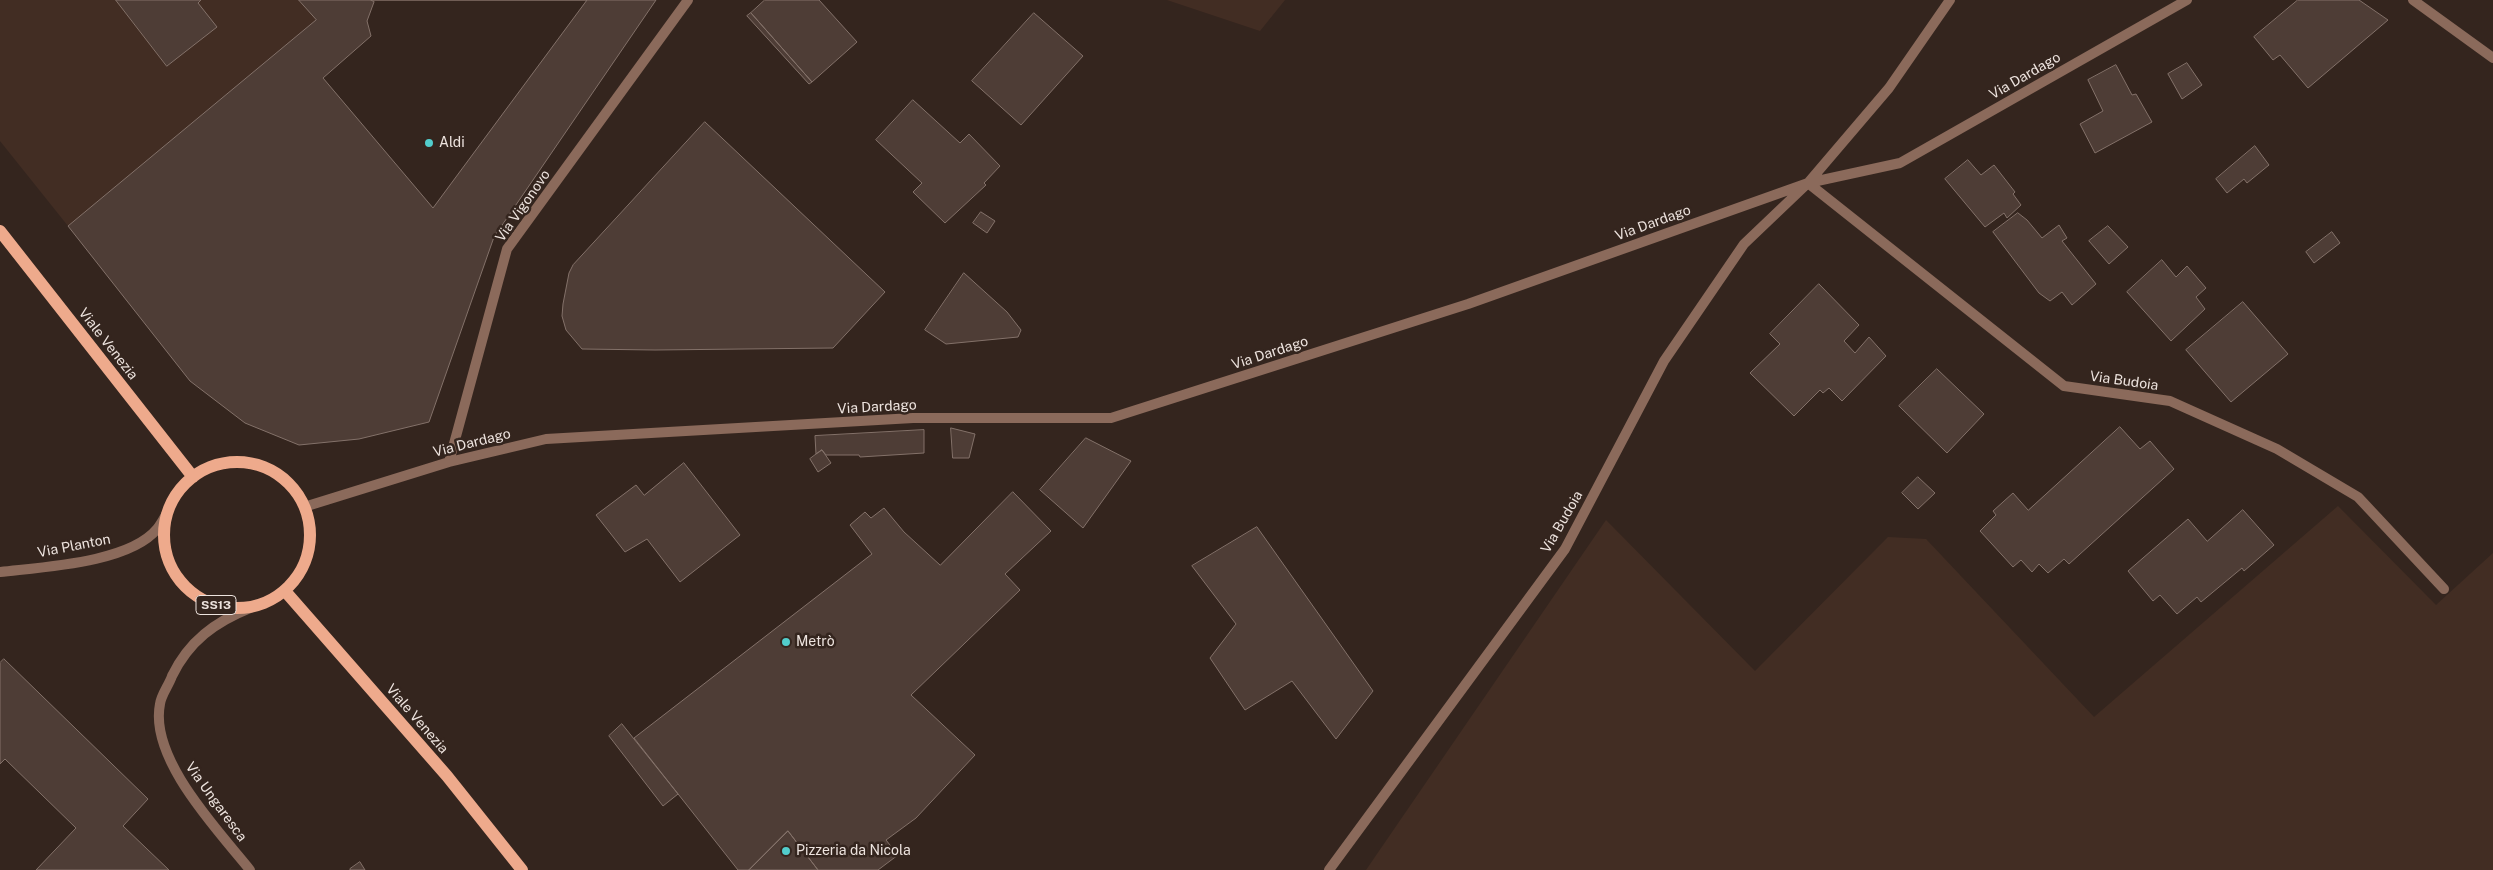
<!DOCTYPE html>
<html>
<head>
<meta charset="utf-8">
<style>
  body { margin:0 }
  canvas { display:block; background:#34251e }
</style>
</head>
<body>
<canvas width="2493" height="870"></canvas>
<script>
const context = document.querySelector('canvas').getContext('2d');
context.lineJoin = 'round';
function fill(path, color) { context.fillStyle = color; context.fill(path, 'evenodd'); }
function stroke(path, color, width, dash) { context.strokeStyle = color; context.lineWidth = width; context.lineCap = dash ? 'butt' : 'round'; context.setLineDash(dash || []); context.stroke(path); }
function label(font, color, halo, rows, align = 'center') {
  context.font = font + ' "Public Sans",sans-serif'; context.lineWidth = 5; context.setLineDash([]); context.textBaseline = 'middle'; context.strokeStyle = halo; context.fillStyle = color; for (const [text, x, y, turn = 0] of rows) {
    context.save(); context.translate(x, y); context.rotate((+turn || 0) * Math.PI / 180); context.textAlign = isNaN(turn) ? turn : align; if (halo) context.strokeText(text, 0, 0); context.fillText(text, 0, 0); context.restore();
  }
}
const built = new Path2D(`
  M0,0h299l17,20 -248,206 -68,-85z
  M1167,0h118l-25,31z
  M2338,506l98,99 57,-52v317h-1127l240,-350 149,151 133,-134 38,2 168,178z`);
const building = new Path2D(`
  M116,0h85l-3,3 19,24 -50,39z
  M299,0h357l-162,237 -65,185 -70,17 -60,6 -54,-22 -55,-42 -122,-155 248,-206z
  M371,0h216l-154,208 -110,-130 48,-42 -4,-15 7,-19z
  M765,0h54l38,42 -45,40 -61,-69z
  M2298,0h61l29,20 -80,68 -28,-33 -7,5 -19,-23z
  M751,13l61,69 -3,2 -62,-68z
  M1034,13l49,43 -62,69 -49,-44z
  M2187,63l15,22 -20,14 -14,-25z
  M2116,65l16,30 4,-1 16,28 -57,31 -15,-29 23,-13 -15,-31z
  M913,100l47,43 9,-9 31,32 -16,17 2,2 -41,38 -32,-31 9,-9 -46,-43z
  M705,122l180,170 -52,56 -178,2 -73,-1 -16,-19 -4,-14 1,-12 6,-31 4,-8z
  M2255,146l14,19 -22,18 -3,-4 -17,14 -11,-14z
  M1968,160l13,15 13,-10 21,27 -2,2 8,11 -14,13 -3,-5 -19,14 -40,-48z
  M981,212l14,9 -8,12 -14,-10z
  M2018,213l9,7 15,18 17,-13 8,13 -5,3 34,43 -24,21 -10,-13 -12,9 -11,-8 -46,-61z
  M2108,226l20,21 -19,17 -20,-23z
  M2332,232l8,11 -26,20 -8,-11z
  M2162,260l14,17 11,-11 19,22 -10,9 9,12 -34,32 -44,-49z
  M964,273l43,39 14,18 -3,7 -72,7 -21,-14z
  M1819,284l40,41 -15,16 11,12 14,-16 17,19 -44,45 -13,-13 -6,5 -3,-3 -26,26 -44,-43 30,-29 -10,-10z
  M2243,302l45,52 -57,48 -45,-52z
  M1937,369l47,45 -37,39 -48,-47z
  M2120,427l20,22 10,-8 24,28 -105,95 -5,-5 -16,14 -9,-9 -7,8 -11,-12 -8,7 -33,-36 16,-16 -3,-4 20,-18 15,17z
  M951,428l24,6 -6,24h-16z
  M924,430v23l-64,4 -1,-2h-33l-4,-5 -6,4 -1,-18z
  M1086,438l45,23 -48,67 -43,-38z
  M822,450l9,13 -13,9 -8,-13z
  M684,463l56,72 -60,47 -33,-43 -22,13 -29,-37 40,-30 8,10z
  M1918,477l17,16 -17,16 -16,-16z
  M1013,492l38,39 -46,43 15,16 -109,105 64,60 -59,63 -30,22 12,15 -20,15h-60l-30,-39 -39,39h-11l-104,-132 238,-184 -22,-29 15,-13 6,6 13,-10 20,24 36,33z
  M2243,510l31,35 -30,26 -2,-3 -41,34 -4,-5 -20,17 -17,-19 -7,6 -25,-30 60,-52 19,22z
  M1257,527l116,164 -37,48 -44,-58 -47,29 -35,-52 26,-34 -44,-58z
  M4,659l144,140 -25,27 46,44h-133l40,-42 -71,-69 -5,5v-101z
  M622,724l56,70 -15,12 -54,-70z
  M788,831l30,39h-69z
  M360,862l5,8h-15v-1z`);
const minor = new Path2D(`
  M2413,0l80,58
  M1808,183l256,203 106,15 107,48 81,48 86,92
  M449,462l58,-213 181,-249
  M304,507l145,-45 97,-23 367,-21h198l357,-114 340,-121 92,-20 287,-163
  M0,572c42,-5 129,-9 157,-43 4,-5 7,-11 10,-16
  M250,608c-35,14 -61,33 -78,68 -3,9 -11,19 -12,28 -11,55 58,126 90,166
  M1329,870l236,-321 99,-188 80,-117 64,-61 81,-95 61,-88`);
const primary = new Path2D(`
  M0,231l193,246
  M164 535a73 73 0 1 1 146 0a73 73 0 1 1-146 0Z
  M285,591l162,185 75,94`);
const markers = [
  [429,143,5,"#52cdcc"],
  [786,642,5,"#52cdcc"],
  [786,851,5,"#52cdcc"]
];
const shields = [
  [216,605,40]
];
const shieldNames = [
  ["SS13",216,605]
];
const streetNames = [
  ["Via Dardago",2025,76,-30],
  ["Via Vigonovo",523,206,-55],
  ["Via Dardago",1653,223,-20],
  ["Viale Venezia",108,344,52],
  ["Via Dardago",1270,353,-18],
  ["Via Budoia",2124,381,8],
  ["Via Dardago",877,407,-3],
  ["Via Dardago",472,443,-14],
  ["Via Budoia",1562,522,-60],
  ["Via Planton",74,546,-11],
  ["Viale Venezia",417,719,49],
  ["Via Ungaresca",216,802,54]
];
const poiNames = [
  ["Aldi",439,143],
  ["Metrò",796,642],
  ["Pizzeria da Nicola",796,851]
];
fill(built, '#422d23');
fill(building, '#4e3d36');
stroke(building, '#837169', 1);
stroke(minor, '#8b6a5b', 10);
stroke(primary, '#eeaa8c', 12);
for (const [x, y, r, color] of markers) { const dot = new Path2D(); dot.arc(x, y, r, 0, 2 * Math.PI); context.fillStyle = color; context.fill(dot); stroke(dot, '#34251e', 2); }
for (const [x, y, w] of shields) { const box = new Path2D(); box.roundRect(x - w / 2, y - 9.5, w, 19, 4); context.fillStyle = '#34251e'; context.fill(box); stroke(box, '#ede3de', 1); }
label('bold 12px', '#ede3de', null, shieldNames);
label('14px', '#ede3de', '#34251e', streetNames);
label('14px', '#ede3de', '#34251e', poiNames, 'left');
</script>
</body>
</html>
